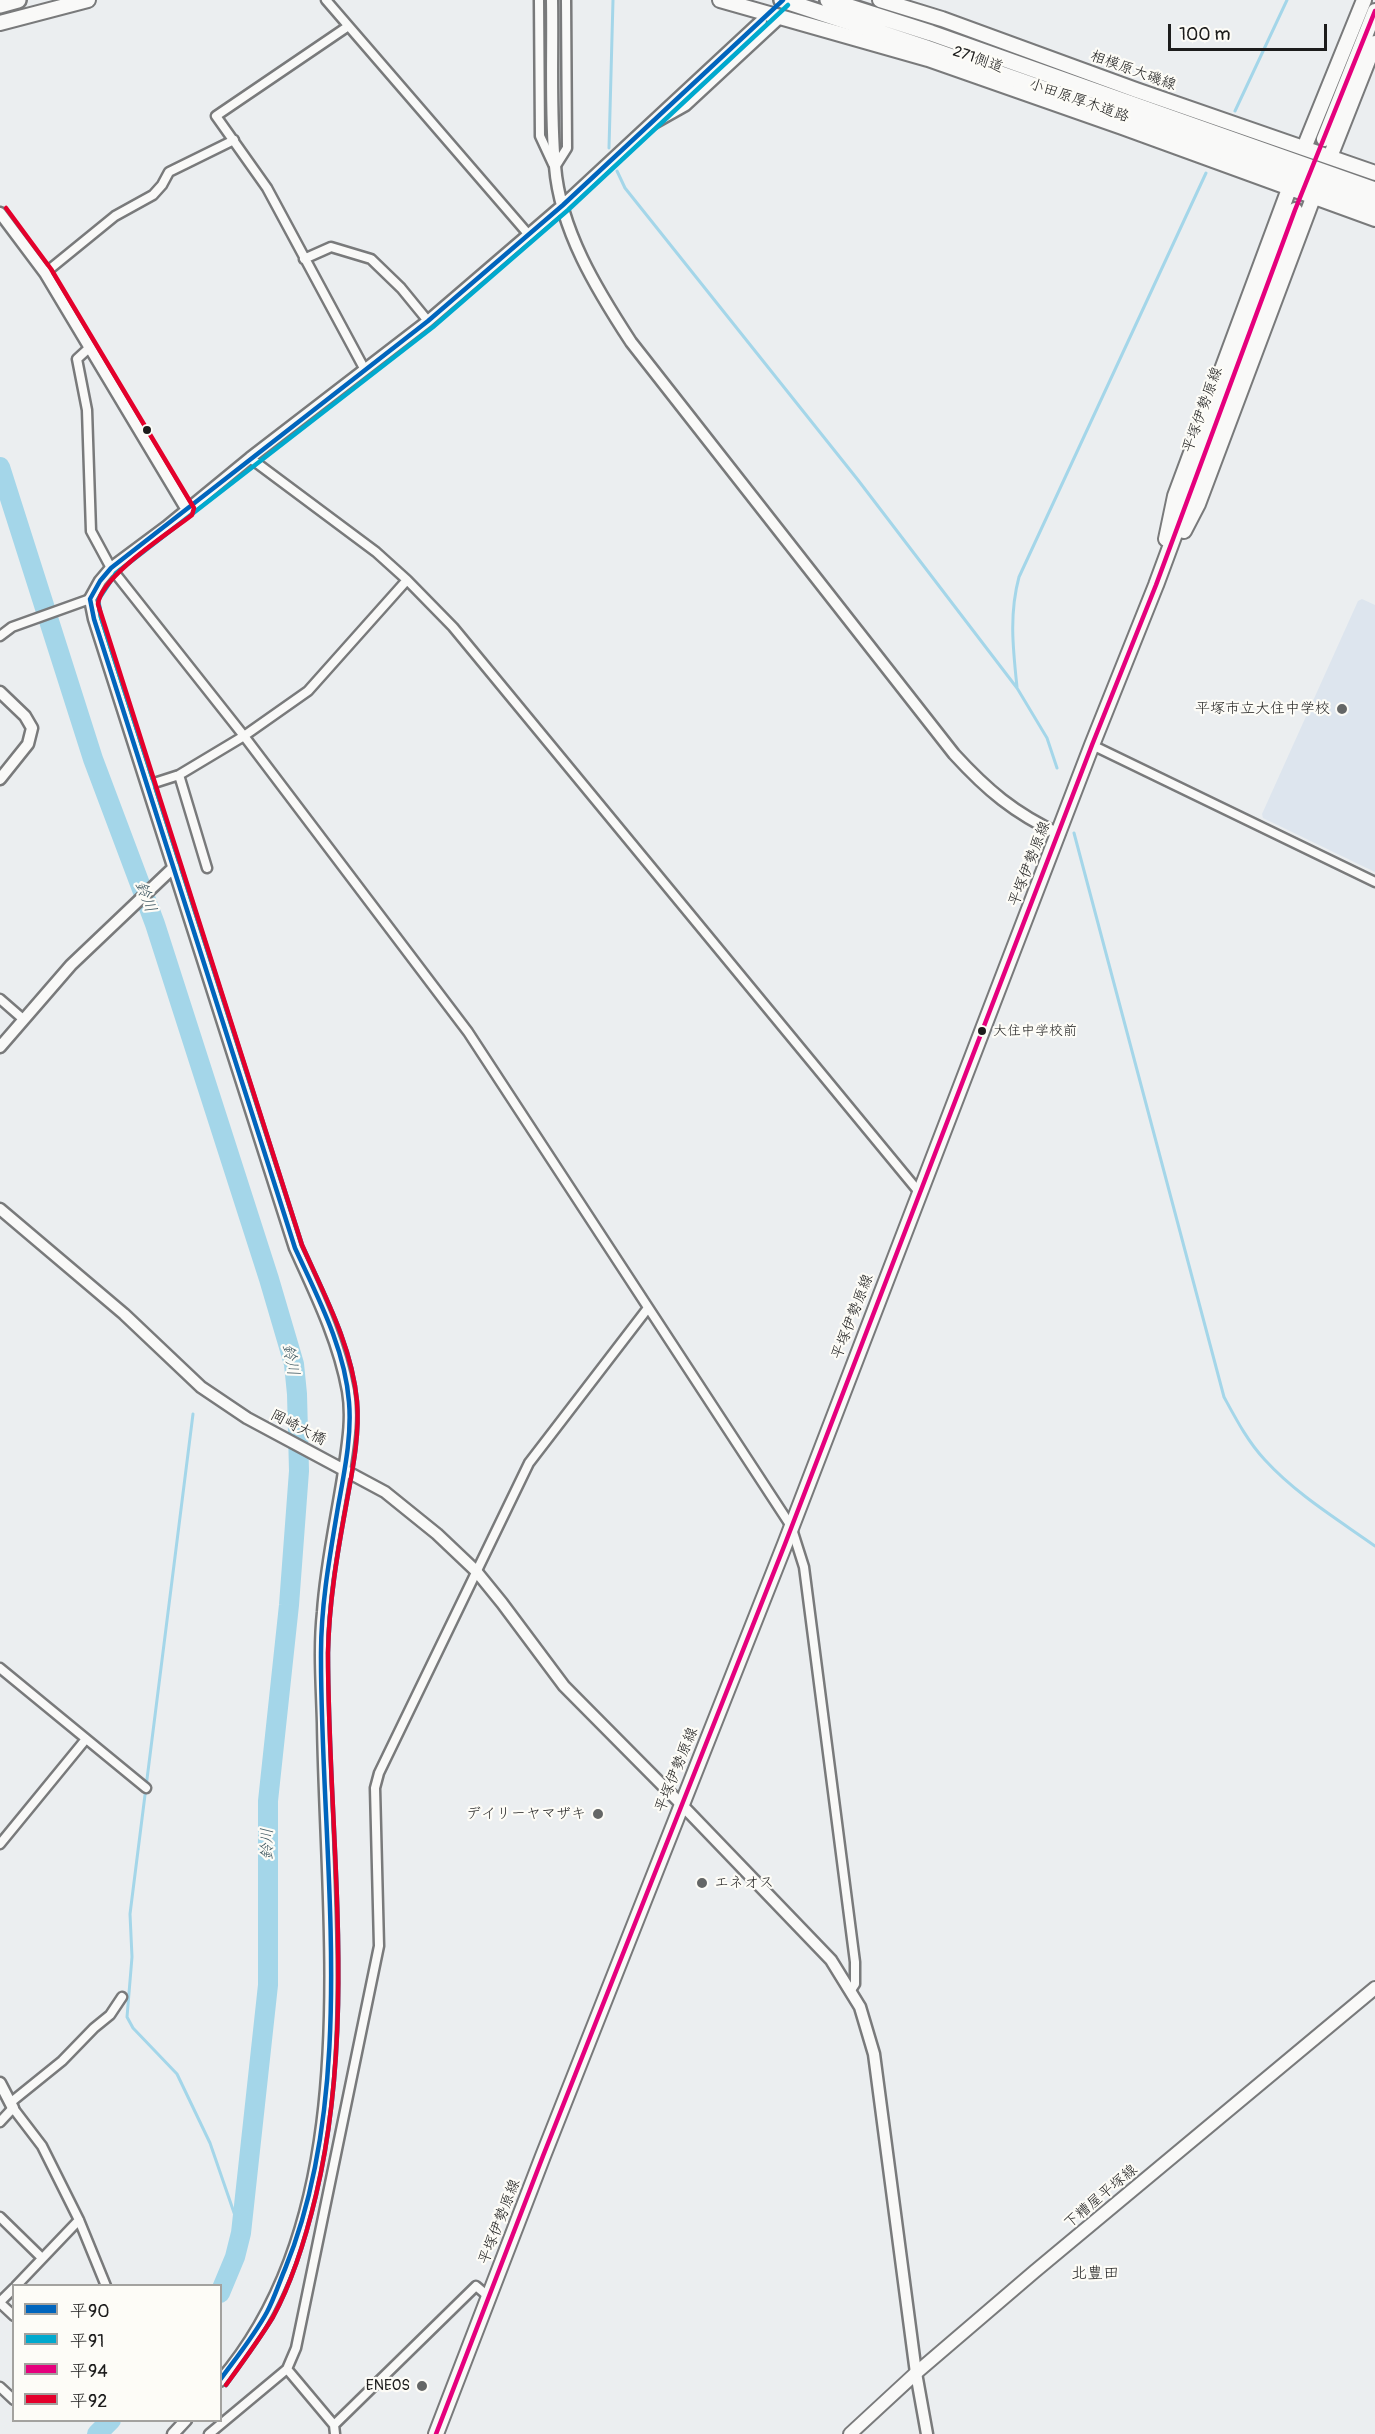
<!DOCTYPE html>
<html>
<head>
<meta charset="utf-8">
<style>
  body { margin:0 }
  #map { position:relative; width:1375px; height:2434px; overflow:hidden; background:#ebeef0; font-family:Pangolin,"Klee One",sans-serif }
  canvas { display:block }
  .legend { position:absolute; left:12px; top:2284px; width:210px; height:138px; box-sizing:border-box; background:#fdfcf7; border:2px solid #a3a29f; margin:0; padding:8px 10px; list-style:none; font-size:18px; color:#1c1c1c }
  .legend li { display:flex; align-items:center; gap:12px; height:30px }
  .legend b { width:30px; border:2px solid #a3a29f }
  .scale { position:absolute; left:1168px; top:24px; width:159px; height:27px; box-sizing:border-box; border:3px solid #1c1c1c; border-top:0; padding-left:8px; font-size:18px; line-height:21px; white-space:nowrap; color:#1c1c1c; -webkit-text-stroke:4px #fdfcf7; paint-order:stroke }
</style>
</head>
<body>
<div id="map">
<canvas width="1375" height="2434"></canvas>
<ul class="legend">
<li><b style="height:8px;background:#0065bd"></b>平90</li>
<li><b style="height:8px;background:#00a9ce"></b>平91</li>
<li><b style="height:8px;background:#e5007d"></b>平94</li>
<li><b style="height:8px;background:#e4002b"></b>平92</li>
</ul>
<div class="scale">100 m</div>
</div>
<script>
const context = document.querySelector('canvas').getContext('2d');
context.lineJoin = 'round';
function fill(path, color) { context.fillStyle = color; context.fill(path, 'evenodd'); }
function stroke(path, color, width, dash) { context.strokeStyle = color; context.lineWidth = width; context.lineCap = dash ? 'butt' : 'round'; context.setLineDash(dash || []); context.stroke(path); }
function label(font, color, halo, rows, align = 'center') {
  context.font = font + ' Pangolin,"Klee One",sans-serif'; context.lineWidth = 4.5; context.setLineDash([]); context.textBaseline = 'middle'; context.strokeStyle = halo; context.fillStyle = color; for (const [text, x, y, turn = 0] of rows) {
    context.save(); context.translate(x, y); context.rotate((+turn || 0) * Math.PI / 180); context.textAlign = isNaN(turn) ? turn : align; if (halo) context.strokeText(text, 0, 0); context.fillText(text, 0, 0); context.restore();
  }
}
const built = new Path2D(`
  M1362,599l13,6v267l-112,-54 -1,-4 96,-213z`);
const stream = new Path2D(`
  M1235,111l52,-111
  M609,148l4,-148
  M617,171l8,17 233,292 159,208 30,50 10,30
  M1017,687c-4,-38 -8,-73 2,-110l187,-404
  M1074,833l150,564c12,22 24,45 41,63 31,34 72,59 110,86
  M193,1414l-63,500 2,43 -5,60 6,11 44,46 33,69 31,90`);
const river = new Path2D(`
  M0,467l93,292 62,165 114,355 25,85 3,30 2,77 -10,134 -21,196v184l-27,248 -6,24 -15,36
  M97,2434l14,-14`);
const primaryTunnel = new Path2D(`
  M1295,210l29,-71`);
const minor = new Path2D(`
  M326,0l203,235
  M539,0l1,136 13,28
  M347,27l-131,89 51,72 98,182
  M654,124l32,-18 96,-89
  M555,167l12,-19 -1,-148
  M304,259l27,-12 40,12 30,29 27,33
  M45,273l70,-57 38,-21 9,-10 7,-13 65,-32
  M89,348l-12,11 10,51 4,121 20,37 133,168 224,296 323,494 13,41 51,395v22l-4,6
  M250,458l126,94 31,28 46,47 466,565
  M0,636l12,-9 78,-28
  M1092,745l283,137
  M179,775l28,93
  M148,785l31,-10 65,-39 64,-45 99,-111
  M0,999l23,20
  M0,1668l146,120
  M0,1844l86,-105
  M10,2103l52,-42 32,-33 16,-13 12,-18
  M0,2122l13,-14 29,38 37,74 27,66
  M0,2217l42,41
  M16,2286l63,-66
  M0,2302l14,-14
  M0,2303l14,13
  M287,2369l47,56 1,9
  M0,2387l14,13
  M334,2425l142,-139 13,11
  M209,2434l78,-65 9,-21 83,-402 -4,-158 4,-15 150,-310 119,-155`);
const tertiary = new Path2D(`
  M552,0c1,55 -2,111 3,166 5,64 42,124 76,176l323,412c33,36 60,59 105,80
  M0,213l45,60 142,237
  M0,692l25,24 7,12 -4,16 -28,35
  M0,1047l71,-82 103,-98
  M0,1209l124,105 77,73 46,31 138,74 52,42 39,37 26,32 62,83 117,118 150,156 29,47 14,47 42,319 11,61
  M0,2083l13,25
  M220,2381c147,-172 106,-447 103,-658 -1,-37 -4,-74 0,-111 3,-45 13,-90 20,-134 4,-29 10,-58 5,-87 -9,-50 -32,-97 -53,-143l-201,-629 -4,-20 10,-18 11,-13 55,-41 84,-69 178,-137 135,-116 198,-184
  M173,2434l13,-14`);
const secondary = new Path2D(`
  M850,2434l66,-61 118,-101 341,-284`);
const primary = new Path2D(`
  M720,0l208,59 194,68 253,92
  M880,0l62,19 194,71 239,83
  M0,23l88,-23
  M1324,139l51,-128
  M1304,148l60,-148
  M1330,157l45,-114
  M1184,531l14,-27 115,-306
  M1166,539l9,-43 114,-307
  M436,2434l107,-278 242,-612 307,-799 64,-160 139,-375`);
const motorway = new Path2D(`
  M782,0l145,48 448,157
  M828,0l103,33 444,157
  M0,5l18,-5`);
const bus1 = new Path2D(`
  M220,2380c16,-22 34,-44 47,-68 7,-13 12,-29 18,-43 76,-185 35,-420 36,-616 0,-49 9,-98 17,-146 6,-34 14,-70 11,-105 -4,-54 -32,-106 -54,-154l-201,-629 -4,-20 10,-18 11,-13 317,-247 135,-116 220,-205`);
const bus2 = new Path2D(`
  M226,2385c16,-22 33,-45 47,-68 19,-35 34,-84 43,-122 42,-178 12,-362 12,-542 1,-50 9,-98 18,-147 6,-34 14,-70 11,-105 -5,-55 -33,-107 -55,-156l-201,-628 -3,-17 18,-27 317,-246 135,-117 220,-205`);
const bus3 = new Path2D(`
  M436,2434l107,-278 242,-612 307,-799 64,-160 139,-375 80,-199`);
const bus4 = new Path2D(`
  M6,208l45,61 143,239 -2,7c-23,18 -91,61 -94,89l204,641c22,49 50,101 55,156 3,35 -5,71 -11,105 -9,49 -17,97 -18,147 0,180 30,364 -12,542 -9,38 -24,87 -43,122 -14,23 -31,46 -47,68`);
const markers = [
  [147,430,5,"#1c1c1c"],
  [1342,709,6,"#646666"],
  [982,1031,5,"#1c1c1c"],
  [598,1814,6,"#646666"],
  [702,1883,6,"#646666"],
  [422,2386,6,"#646666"]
];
const busNames = [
  ["大住中学校前",993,1031]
];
const streetNames = [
  ["271側道",978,60,19],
  ["相模原大磯線",1133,71,20],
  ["小田原厚木道路",1079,101,19],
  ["平塚伊勢原線",1203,410,-70],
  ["平塚伊勢原線",1030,864,-69],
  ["平塚伊勢原線",853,1317,-69],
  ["岡崎大橋",298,1428,27],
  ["平塚伊勢原線",677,1770,-68],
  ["下糟屋平塚線",1101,2197,-40],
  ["平塚伊勢原線",500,2222,-69]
];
const poiNames = [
  ["平塚市立大住中学校",1330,709],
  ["デイリーヤマザキ",586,1814],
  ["エネオス",714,1883,"left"],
  ["ENEOS",410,2386]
];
const waterNames = [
  ["鈴川",145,897,69],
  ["鈴川",290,1360,79],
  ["鈴川",268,1844,-90]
];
const neighbourhoodNames = [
  ["北豊田",1095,2274]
];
fill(built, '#dde5ee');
stroke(stream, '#a4d6e9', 3);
stroke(river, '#a4d6e9', 20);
stroke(primaryTunnel, '#ccced0', 14, [14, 7]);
stroke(minor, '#797a7b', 13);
stroke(tertiary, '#797a7b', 15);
stroke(secondary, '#797a7b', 16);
stroke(primary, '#797a7b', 18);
stroke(motorway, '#797a7b', 20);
stroke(minor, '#f9f9f8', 8);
stroke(tertiary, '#f9f9f8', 10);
stroke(secondary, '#f9f9f8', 12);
stroke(primary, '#f9f9f8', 14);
stroke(motorway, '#f9f9f8', 15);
stroke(bus1, '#0065bd', 4.5);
stroke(bus2, '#00a9ce', 4.5);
stroke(bus3, '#e5007d', 4.5);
stroke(bus4, '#e4002b', 4.5);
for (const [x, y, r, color] of markers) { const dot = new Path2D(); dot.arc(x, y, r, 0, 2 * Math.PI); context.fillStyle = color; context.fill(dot); stroke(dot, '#fdfcf7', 2); }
label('14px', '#1c1c1c', '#fdfcf7', busNames, 'left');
label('15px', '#1c1c1c', '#fdfcf7', streetNames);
label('15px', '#1c1c1c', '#fdfcf7', poiNames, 'right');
label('italic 16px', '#415a63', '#fdfcf7', waterNames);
label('16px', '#1c1c1c', '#fdfcf7', neighbourhoodNames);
</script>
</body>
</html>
